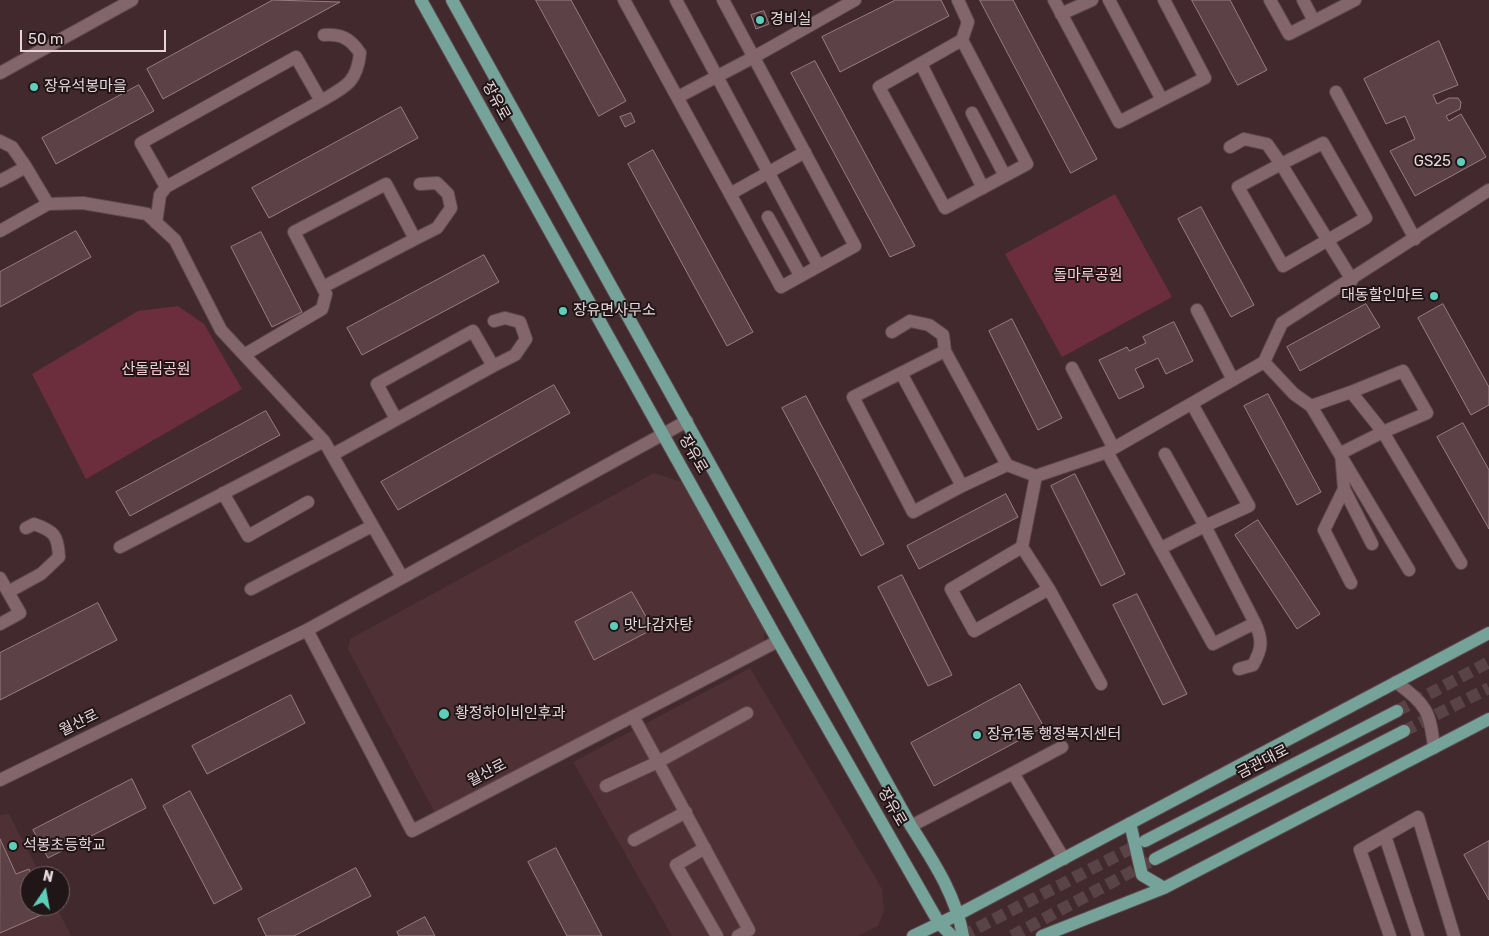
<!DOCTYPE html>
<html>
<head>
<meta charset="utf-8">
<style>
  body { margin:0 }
  #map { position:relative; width:1489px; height:936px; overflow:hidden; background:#41292d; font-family:Rubik,sans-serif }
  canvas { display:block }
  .north { position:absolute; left:20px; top:866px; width:50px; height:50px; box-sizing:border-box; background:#201517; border:1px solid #706265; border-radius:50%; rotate:12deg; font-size:14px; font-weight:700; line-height:20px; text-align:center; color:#e7d6d9 }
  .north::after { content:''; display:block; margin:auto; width:18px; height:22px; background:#5cceba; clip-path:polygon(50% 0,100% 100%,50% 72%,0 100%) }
  .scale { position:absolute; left:20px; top:30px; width:146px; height:22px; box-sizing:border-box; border:2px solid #e7d6d9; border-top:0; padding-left:6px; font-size:15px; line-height:18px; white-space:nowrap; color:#e7d6d9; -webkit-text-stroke:4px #201517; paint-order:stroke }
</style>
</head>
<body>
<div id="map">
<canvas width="1489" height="936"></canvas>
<div class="north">N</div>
<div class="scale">50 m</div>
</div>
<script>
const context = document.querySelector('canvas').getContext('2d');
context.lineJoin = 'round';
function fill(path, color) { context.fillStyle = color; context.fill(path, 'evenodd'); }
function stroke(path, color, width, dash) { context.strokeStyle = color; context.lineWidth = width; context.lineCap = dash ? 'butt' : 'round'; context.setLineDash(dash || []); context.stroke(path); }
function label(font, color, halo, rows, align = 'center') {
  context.font = font + ' Rubik,"Noto Sans KR",sans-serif'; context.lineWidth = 4; context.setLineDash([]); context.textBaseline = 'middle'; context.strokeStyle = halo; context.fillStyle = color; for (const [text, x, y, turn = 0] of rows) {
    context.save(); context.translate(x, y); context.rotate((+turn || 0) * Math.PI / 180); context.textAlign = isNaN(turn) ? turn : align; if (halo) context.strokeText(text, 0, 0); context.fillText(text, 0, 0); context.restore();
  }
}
const built = new Path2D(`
  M654,473l28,9 83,148 -3,19 -327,164 -87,-164 2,-10z
  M750,668l132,221 2,22 -6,15 -20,10h-186l-99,-174z
  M9,814l32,62h-11v30h26l15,30h-71v-121z`);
const green = new Path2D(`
  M1115,194l57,103 -110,60 -57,-103z
  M178,306l26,18 38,65 -156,90 -54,-105 106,-63z`);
const building = new Path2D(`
  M273,0l67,2 -177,97 -16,-30z
  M536,0h35l55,101 -27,15z
  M896,0h45l8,16 -109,56 -18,-35z
  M980,0h33l84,159 -26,14z
  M1192,0h38l37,70 -29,15z
  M764,11l5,13 -13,5 -5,-14z
  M1439,41l19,44 -25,10 4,9 12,-6h9l3,4 -1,7 -14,7 3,5 12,-7 25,43 -71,39 -25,-45 25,-12 -10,-23 -19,8 -22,-45z
  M815,61l100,185 -25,11 -99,-184z
  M139,85l15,26 -98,53 -14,-26z
  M401,107l17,31 -149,80 -17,-30z
  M631,113l4,9 -10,5 -5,-10z
  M653,150l100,182 -26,14 -99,-182z
  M1201,207l53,98 -23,12 -53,-98z
  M76,231l15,26 -91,50v-35z
  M261,232l41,80 -30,15 -41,-80z
  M484,255l15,27 -137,73 -15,-27z
  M1366,304l14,23 -80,44 -13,-24z
  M1443,304l46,83v18l-18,10 -53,-97z
  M1012,319l50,99 -24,12 -49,-99z
  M1174,322l19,39 -27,13 -8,-16 -23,11 9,18 -25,12 -20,-39 28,-13 2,4 17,-8 -3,-6z
  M554,385l16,28 -172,97 -17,-28z
  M1268,394l53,98 -24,13 -53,-99z
  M806,396l78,148 -23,12 -79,-148z
  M266,411l14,24 -150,81 -14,-24z
  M1463,423l26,47v59l-52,-92z
  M1075,474l50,100 -24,12 -50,-100z
  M1006,494l12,23 -99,52 -12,-23z
  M1258,520l62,94 -23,15 -62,-94z
  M902,575l50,100 -24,11 -50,-99z
  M632,592l21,37 -59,31 -19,-38z
  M1137,594l50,100 -24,11 -50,-100z
  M98,603l19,37 -117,60v-47z
  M1020,684l24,43 -110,59 -23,-43z
  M291,695l14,28 -98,51 -15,-28z
  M132,779l14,29 -98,50 -15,-28z
  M190,791l52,98 -28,15 -51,-98z
  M0,839l16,35 13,-5 3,7 -2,30h15l3,6 -48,21z
  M1489,841v59l-25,-45z
  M556,848l46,88h-35l-39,-74z
  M356,868l15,28 -77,40h-28l-8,-17z
  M425,917l10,19h-36l-2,-4z`);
const majorTunnel = new Path2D(`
  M1397,711l92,-49
  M1404,731l85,-43
  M962,936l183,-95
  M1012,936l143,-77`);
const minor = new Path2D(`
  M624,0l157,287 74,-41 -132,-246
  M676,0l142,265
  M958,0l10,22 -6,18 -83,47 66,121 82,-44 -65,-124
  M1054,0l65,122 86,-44 -41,-78
  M1109,0l53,100
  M1270,0l19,34 66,-34
  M1303,0l11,21
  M1061,14l31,-14
  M921,64l62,124
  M0,73l132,-73
  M1336,92l79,147
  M678,97l76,-40 101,-57
  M321,101c24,-14 36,-18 39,-48 -10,-15 -19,-19 -36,-18
  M972,113l33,63
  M0,141l12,6 14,20
  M1230,147l14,-8 23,5 14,20 -43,23 45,79 83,-48 -43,-75 -42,21 71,116
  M0,181l26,-14 22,37
  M730,194l75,-42
  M768,217l32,58
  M156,223l4,-28 6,-8 155,-86 -25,-44 -155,86 25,44
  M0,231l48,-27 35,-1 64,11 28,26 46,90 103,111 78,136
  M415,239l22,-11 14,-20 -3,-14 -11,-11 -17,1
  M1197,310l36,70
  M892,332l18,-11 19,4 14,10 2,16
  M244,355l78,-46 4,-15 -32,-62 92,-48 29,55 -92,48
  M493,366l22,-11 11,-16 -6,-17 -15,-4 -11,3
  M1072,368l41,79
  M901,373l61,113
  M1351,392l52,-21 24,42 -44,19 -42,21 3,36 -20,41 27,53
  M1311,406l98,164
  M1165,454l40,72 44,-20 -57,-102
  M332,455l161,-89 -20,-35 -96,53 19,35
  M1007,465l-45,21 -49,26 -60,-115 92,-46 62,114 29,11 71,-24
  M1036,476l-14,71 27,42 52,95
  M1344,489l28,55
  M223,493l25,43 60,-34
  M120,547l204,-106
  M1022,547l-71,42 23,42 75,-42
  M1161,548l44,-22 50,97 -42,21 -106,-192 157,-90
  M1461,563l-78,-131 -32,-40 -40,14 -17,-12 -30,-32 18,-39 207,-133
  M0,578l20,35 -20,11
  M251,589l121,-63
  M8,592l33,-18 18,-17c-1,-22 -5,-26 -25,-33l-8,4
  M307,630l105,201 366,-190
  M1239,669l14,-4c9,-16 10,-25 2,-42
  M1396,682c30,23 34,28 38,66
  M633,716l116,214 -11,6
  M1013,773l49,-26
  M0,780l307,-150 380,-209
  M606,786l52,-24 89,-49
  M911,826l102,-53 51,86
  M1385,836l33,100
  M634,840l52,-28
  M705,848l-29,17 41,71
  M1390,936l-30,-86 58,-33 36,119`);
const major = new Path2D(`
  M421,0l357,641 161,282 13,13
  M452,0l459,826c22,35 45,69 52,110
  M1130,823l12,52 22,13
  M1145,841l252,-130
  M1155,859l249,-128
  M913,936l46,-22 530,-281
  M1042,936l122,-48 325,-169`);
const markers = [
  [760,20,5,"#5cceba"],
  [34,87,5,"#5cceba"],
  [1461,162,5,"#5cceba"],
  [1434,296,5,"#5cceba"],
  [563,311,5,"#5cceba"],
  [614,626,5,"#5cceba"],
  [444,714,6,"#5cceba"],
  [977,735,5,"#5cceba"],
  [13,846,5,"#5cceba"]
];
const poiNames = [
  ["경비실",770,20],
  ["장유석봉마을",44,87],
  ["GS25",1451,162,"right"],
  ["대동할인마트",1424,296,"right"],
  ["장유면사무소",573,311],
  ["맛나감자탕",624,626],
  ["황정하이비인후과",455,714],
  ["장유1동 행정복지센터",987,735],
  ["석봉초등학교",23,846]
];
const streetNames = [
  ["장유로",496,101,61],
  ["장유로",693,454,60],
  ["월산로",79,723,-26],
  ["금관대로",1263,762,-27],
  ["월산로",487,773,-27],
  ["장유로",892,807,60]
];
const parkNames = [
  ["돌마루공원",1088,276],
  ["산돌림공원",156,370]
];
fill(built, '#4f3035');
fill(green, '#6c2e3d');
fill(building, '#5c4246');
stroke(building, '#9a7d82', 1);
stroke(majorTunnel, '#5a4347', 12, [12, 6]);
stroke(minor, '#5d484c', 14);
stroke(major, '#5d484c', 14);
stroke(minor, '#82666b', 12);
stroke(major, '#75a39a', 12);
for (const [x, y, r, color] of markers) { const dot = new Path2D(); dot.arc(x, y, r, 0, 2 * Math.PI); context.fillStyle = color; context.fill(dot); stroke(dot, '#201517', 2); }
label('15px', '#e7d6d9', '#201517', poiNames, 'left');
label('15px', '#e7d6d9', '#201517', streetNames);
label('15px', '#f7ccd3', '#201517', parkNames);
</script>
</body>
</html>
